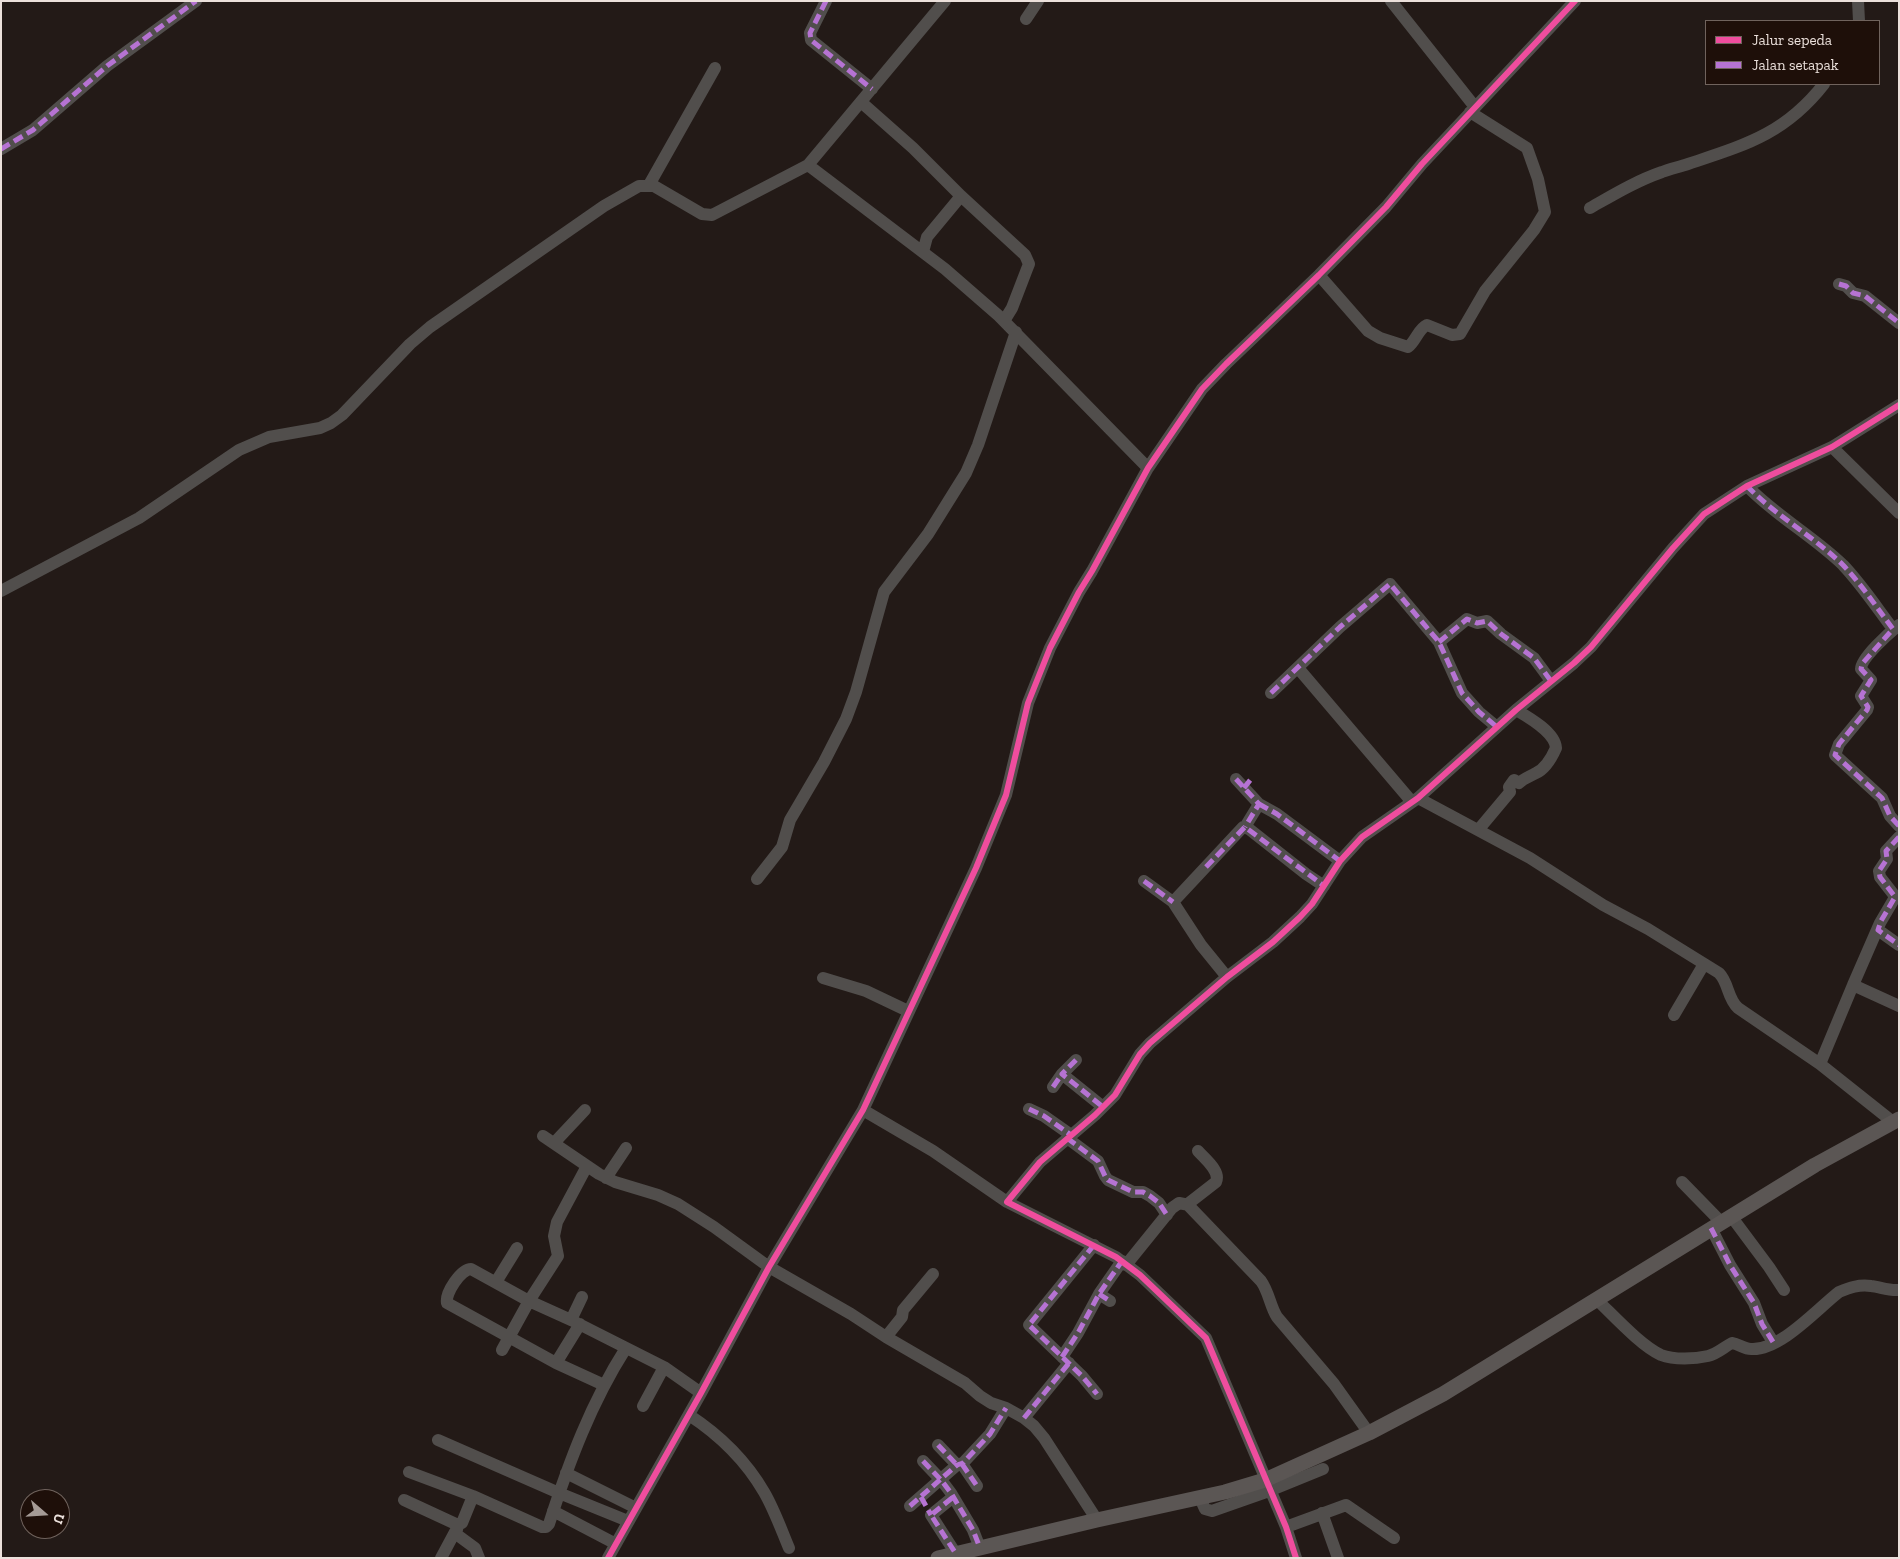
<!DOCTYPE html>
<html>
<head>
<meta charset="utf-8">
<style>
  body { margin:0 }
  #map { position:relative; width:1900px; height:1559px; overflow:hidden; background:#231a17; font-family:"Zilla Slab",serif }
  canvas { display:block }
  .frame { position:absolute; inset:0; border:2px solid #ebe0db; pointer-events:none }
  .legend { position:absolute; left:1705px; top:20px; width:175px; height:65px; box-sizing:border-box; background:#1e0f09; border:1px solid #70635d; margin:0; padding:6px 9px; list-style:none; font-size:15px; color:#ebe0db }
  .legend li { display:flex; align-items:center; gap:10px; height:25px }
  .legend b { width:25px; border:1px solid #70635d }
  .north { position:absolute; left:20px; top:1489px; width:50px; height:50px; box-sizing:border-box; background:#1e0f09; border:1px solid #70635d; border-radius:50%; rotate:109deg; font-size:14px; font-weight:700; line-height:20px; text-align:center; color:#ebe0db }
  .north::after { content:''; display:block; margin:auto; width:18px; height:22px; background:#a59b96; clip-path:polygon(50% 0,100% 100%,50% 72%,0 100%) }
</style>
</head>
<body>
<div id="map">
<canvas width="1900" height="1559"></canvas>
<div class="frame"></div>
<ul class="legend">
<li><b style="height:6px;background:#ef4d9e"></b>Jalur sepeda</li>
<li><b style="height:6px;background:#b673d3"></b>Jalan setapak</li>
</ul>
<div class="north">U</div>
</div>
<script>
const context = document.querySelector('canvas').getContext('2d');
context.lineJoin = 'round';
function stroke(path, color, width, dash) { context.strokeStyle = color; context.lineWidth = width; context.lineCap = dash ? 'butt' : 'round'; context.setLineDash(dash || []); context.stroke(path); }
const minor = new Path2D(`
  M826,1l-16,32 1,7 61,49
  M1391,1l84,106
  M1858,1l1,20
  M1026,19l12,-18
  M861,102l52,46 48,48 64,59 4,9 -2,5 -15,39 -8,13
  M1,149l32,-19 74,-64 89,-65
  M808,165l137,-164
  M649,185l66,-117
  M1590,208c23,-13 46,-27 72,-36 8,-3 17,-5 26,-8 57,-19 97,-30 136,-80
  M923,252l4,-15 34,-41
  M1319,275l49,56 12,7 28,9c8,-6 10,-18 19,-22l25,10 8,-1 25,-43 49,-61 11,-18 -7,-33 -11,-31 -57,-36
  M1839,284l7,2 7,7 12,3 34,27
  M1832,447l67,66
  M1747,486c29,30 66,50 96,79 19,20 34,43 50,64
  M1,591l138,-73 100,-68 30,-13 51,-9 11,-5 11,-8 68,-71 20,-17 174,-121 35,-20h15l48,28 10,1 96,-50 137,104 54,47 149,152
  M1899,625c-10,8 -38,33 -38,44l10,11 -10,16 7,11 -1,3 -28,34 -4,11 47,43 8,18 9,10
  M1439,642l28,-23 10,4 10,-2 14,13 33,24 17,23
  M1298,668l114,134
  M1271,693l69,-66 50,-43 49,58 23,51 17,19 18,15
  M1236,779l23,25 -14,23
  M1418,798l112,60 73,47 45,24 71,44c10,10 8,25 19,35l82,56 73,58
  M1259,804l18,10 63,47
  M1479,829l31,-37 -1,-5 5,-7 5,3c5,-5 10,-6 17,-10 9,-4 16,-16 20,-25 -1,-16 -28,-31 -40,-38
  M757,879l25,-32 8,-27 34,-58 22,-43 10,-27 28,-100 44,-58 38,-61 12,-28 38,-113
  M1144,881l29,21
  M1878,930l21,15
  M1227,977l-26,-32 -28,-43 70,-75 6,2 57,45 18,12
  M823,978l43,13 42,20
  M1853,985l27,-62 14,-24v-4l-14,-18 -1,-6 8,-12 -1,-8 13,-14
  M1674,1015l30,-51
  M1076,1060l-14,14 41,33
  M1820,1064l33,-79 46,21
  M1053,1087l9,-13
  M1029,1109l15,7 27,19
  M863,1110l70,41 74,51
  M543,1136l56,38 16,8 43,13 20,9 36,23 55,40 82,47 35,23 79,46 15,13 11,7 15,5 18,10 10,8 10,12 53,82
  M1067,1138l31,23 7,15 3,4 25,12h10l7,4 9,7 8,12
  M554,1143l31,-33
  M1198,1151c7,8 23,20 18,31l-27,21v3l72,75c8,11 9,25 16,36l57,67 35,49
  M606,1178l20,-30
  M1682,1182l39,40
  M1731,1216l38,51 15,23
  M1711,1228l19,37 24,38 8,21 11,18
  M1094,1245l-65,80 53,51 15,18
  M1126,1265l46,-57 7,-5 10,2
  M496,1282l21,-34
  M1099,1294l11,7
  M1596,1299c17,16 45,47 65,56 13,5 34,4 47,1 9,-2 16,-9 24,-13 7,1 12,6 19,6 29,2 66,-40 88,-57 10,-4 20,-8 32,-6 9,1 18,5 28,4
  M571,1320l11,-23
  M886,1337l16,-20 1,-7 30,-36
  M502,1350l27,-49 29,-45 -4,-20 3,-14 30,-56
  M1062,1357l16,-24 21,-39 23,-33
  M556,1363l24,-39
  M604,1385l-48,-22 -109,-60c-2,-10 14,-34 24,-34l58,32 42,19 93,47 37,26
  M643,1406l21,-39
  M689,1415c29,19 57,46 75,77 10,17 17,37 25,56
  M1024,1418l45,-55
  M438,1440l121,53 69,28
  M938,1445l19,20
  M923,1461l19,20 9,12 22,37 7,18
  M962,1464l15,22
  M409,1472l64,24 69,31h4l3,-3c20,-62 42,-121 77,-176
  M566,1473l70,35
  M952,1498l-21,17 25,39
  M1200,1498l5,11 7,2 57,-20 54,-22
  M404,1500l54,25 -2,9 19,14 4,10
  M910,1506l47,-41 6,-2 27,-29 16,-26
  M553,1511l63,33
  M1322,1513l16,45
  M458,1525l4,-2 11,-27
  M1286,1527l60,-22 48,33
  M441,1558l15,-28
  M608,1558l93,-165 68,-126 94,-157 113,-242 30,-73 22,-92 22,-55 29,-56 13,-21 56,-103 54,-79 24,-25 93,-89 67,-68 36,-43 153,-163
  M1296,1558l-10,-31 -80,-189 -66,-63 -24,-18 -109,-55 33,-40 55,-47 20,-20 25,-41 10,-11 77,-66 46,-35 27,-25 12,-13 28,-43 22,-24 56,-39 98,-88 58,-47 17,-16 82,-99 31,-34 43,-28 85,-39 67,-42`);
const major = new Path2D(`
  M938,1558l159,-38 128,-28 40,-12 104,-47 74,-39 372,-229 84,-46`);
const quiet = new Path2D(`
  M826,1l-16,32 1,7 61,49
  M1,149l32,-19 74,-64 89,-65
  M1839,284l7,2 7,7 12,3 34,27
  M1747,486c29,30 66,50 96,79 19,20 34,43 50,64l-31,35 -1,5 10,11 -10,16 7,11 -1,3 -28,34 -4,11 47,43 8,18 9,10
  M1439,642l28,-23 10,4 10,-2 14,13 33,24 17,23
  M1271,693l69,-66 50,-43 49,58 23,51 17,19 18,15
  M1236,779l23,25 -14,23
  M1244,788l7,-9
  M1259,804l18,10 63,47
  M1899,837l-13,14 1,8 -8,12 1,6 15,20 -14,24 -3,9 21,15
  M1206,867l39,-40 79,59
  M1144,881l29,21
  M1076,1060l-14,14 41,33
  M1053,1087l9,-13
  M1029,1109l15,7 27,19
  M1067,1138l31,23 7,15 3,4 25,12h10l7,4 9,7 8,12
  M1711,1228l19,37 24,38 8,21 11,18
  M1094,1245l-65,80 53,51 15,18
  M1099,1294l11,7
  M1062,1357l16,-24 21,-39 23,-33
  M1024,1418l45,-55
  M938,1445l19,20
  M923,1461l19,20 9,12 22,37 7,18
  M962,1464l15,22
  M921,1497l10,18
  M952,1498l-21,17 25,39
  M910,1506l47,-41 6,-2 27,-29 16,-26`);
const cycleway = new Path2D(`
  M608,1558l93,-165 68,-126 94,-157 113,-242 30,-73 22,-92 22,-55 29,-56 13,-21 56,-103 54,-79 24,-25 93,-89 67,-68 36,-43 153,-163
  M1296,1558l-10,-31 -80,-189 -66,-63 -24,-18 -109,-55 33,-40 55,-47 20,-20 25,-41 10,-11 77,-66 46,-35 27,-25 12,-13 28,-43 22,-24 56,-39 98,-88 58,-47 17,-16 82,-99 31,-34 43,-28 85,-39 67,-42`);
stroke(minor, '#514e4c', 12);
stroke(major, '#5b5654', 15);
stroke(quiet, '#b673d3', 5, [10, 5]);
stroke(cycleway, '#ef4d9e', 6);
</script>
</body>
</html>
